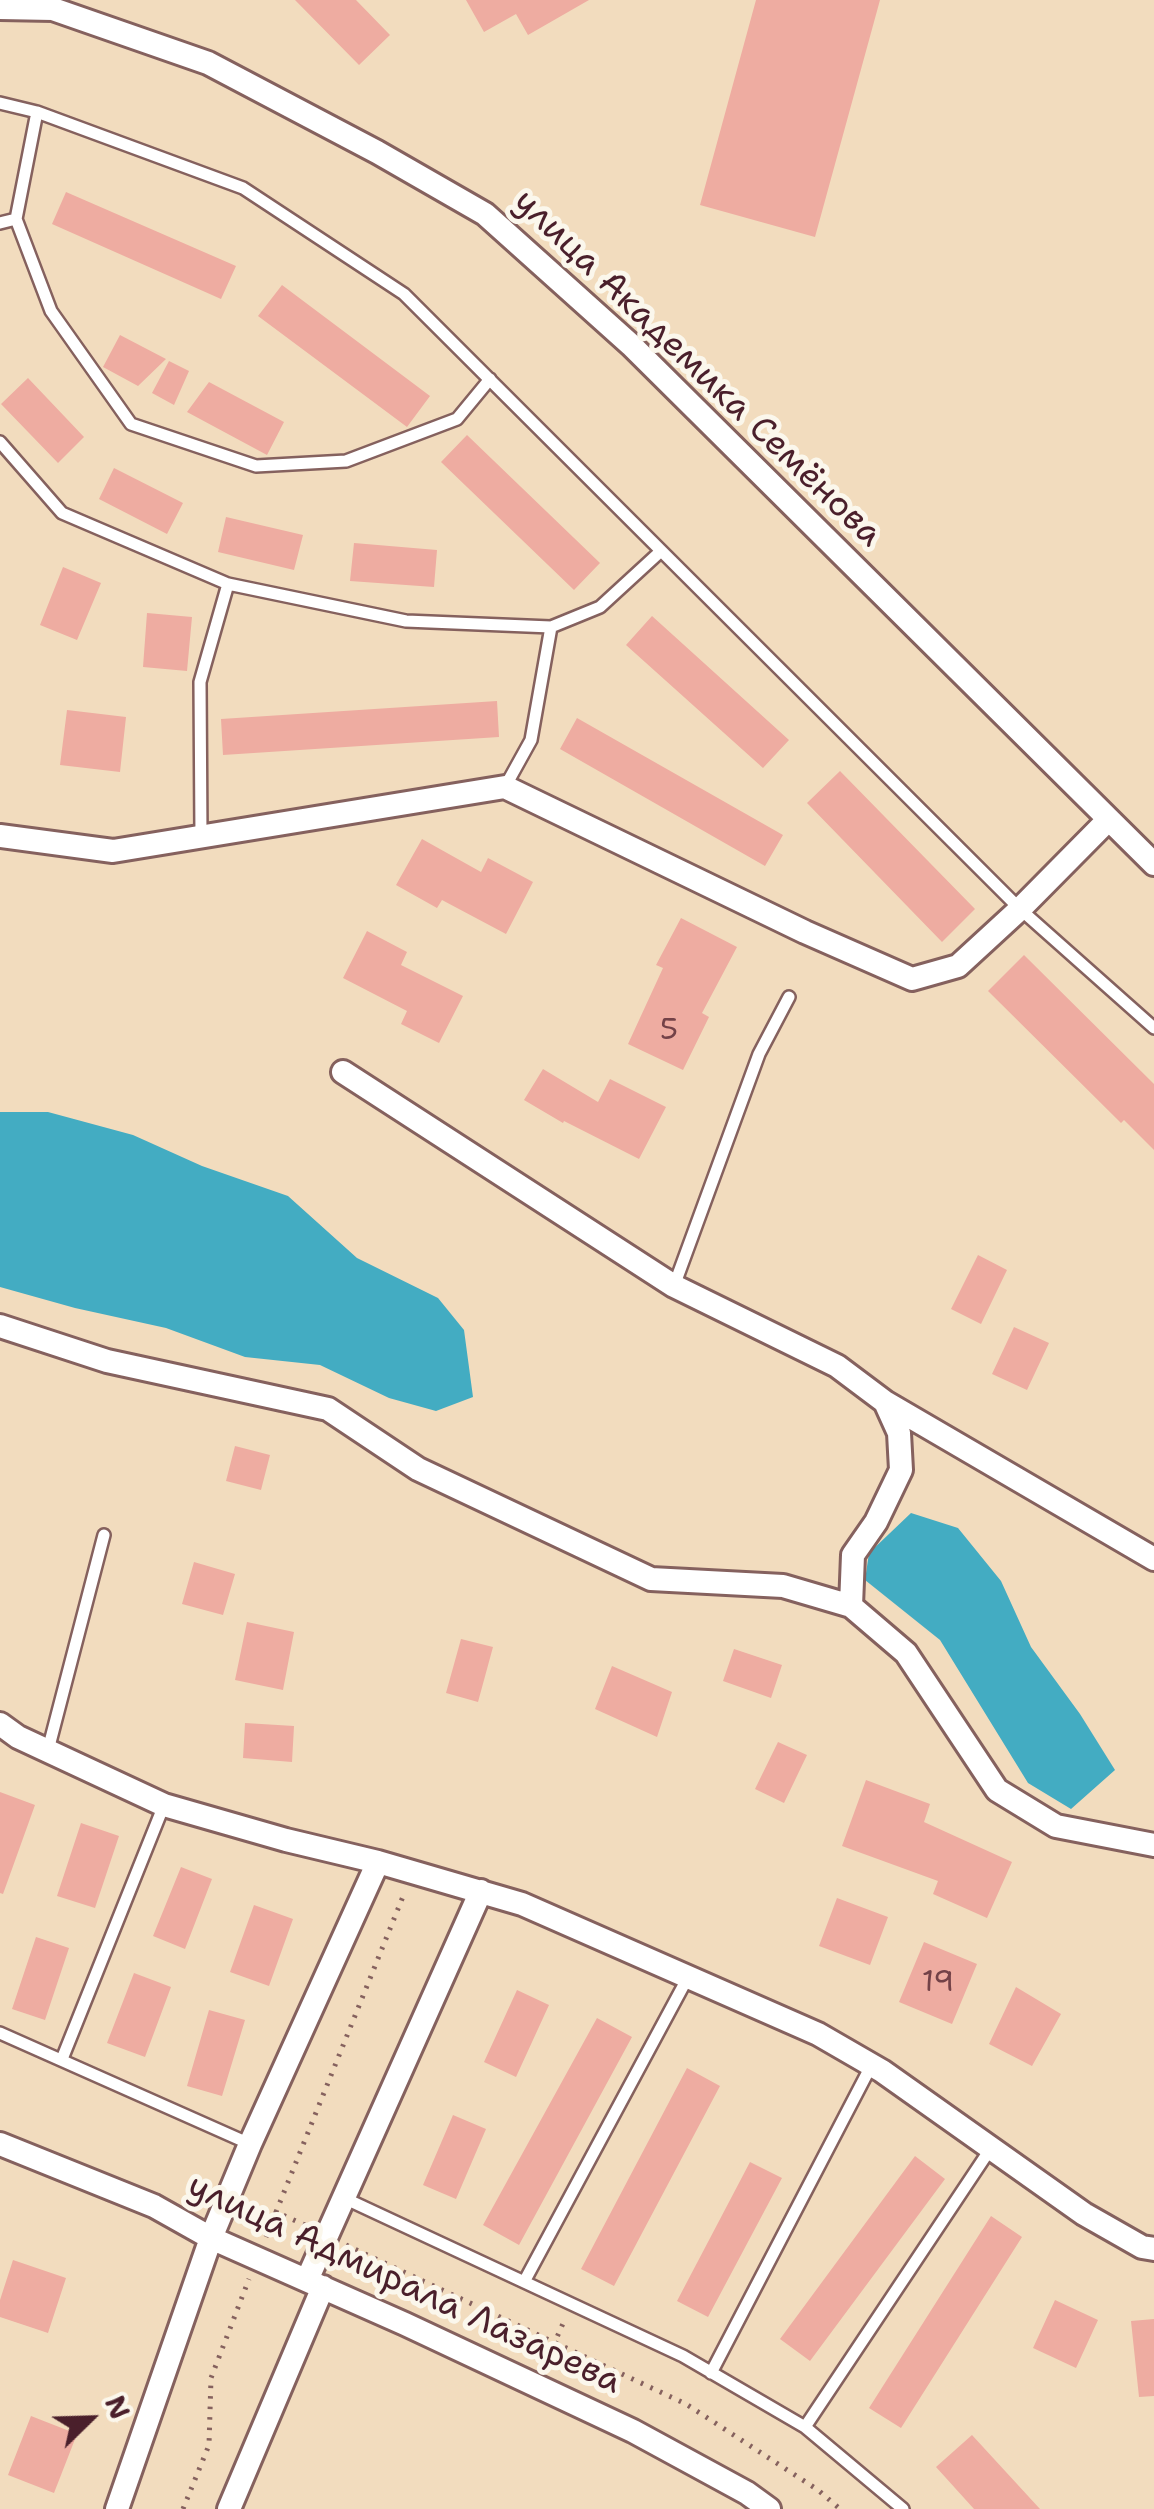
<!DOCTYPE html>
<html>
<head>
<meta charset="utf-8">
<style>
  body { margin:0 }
  #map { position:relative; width:1154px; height:2509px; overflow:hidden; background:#f2dcbe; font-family:"Shantell Sans",sans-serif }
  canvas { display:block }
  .north { position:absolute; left:40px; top:2369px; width:100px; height:100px; -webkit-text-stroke:8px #fbf7ec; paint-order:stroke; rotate:67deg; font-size:28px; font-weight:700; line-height:40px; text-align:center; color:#4a1f2b }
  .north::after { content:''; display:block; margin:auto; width:35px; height:45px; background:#4a1f2b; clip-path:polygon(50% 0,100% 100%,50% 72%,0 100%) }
</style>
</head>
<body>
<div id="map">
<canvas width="1154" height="2509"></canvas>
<div class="north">N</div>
</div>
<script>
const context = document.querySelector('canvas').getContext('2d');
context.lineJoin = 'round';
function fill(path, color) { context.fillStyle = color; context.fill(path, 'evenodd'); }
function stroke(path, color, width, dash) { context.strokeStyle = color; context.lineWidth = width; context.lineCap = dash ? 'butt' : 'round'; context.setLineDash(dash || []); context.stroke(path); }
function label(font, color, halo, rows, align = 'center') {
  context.font = font + ' "Shantell Sans",sans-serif'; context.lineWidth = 10; context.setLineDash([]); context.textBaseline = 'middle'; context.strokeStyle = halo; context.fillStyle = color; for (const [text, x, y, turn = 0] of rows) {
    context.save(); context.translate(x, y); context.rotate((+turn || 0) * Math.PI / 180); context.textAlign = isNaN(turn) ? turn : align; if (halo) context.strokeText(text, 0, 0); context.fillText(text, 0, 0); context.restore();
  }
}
const water = new Path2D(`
  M48,1112l85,23 69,31 86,30 69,62 81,40 26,32 9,67 -37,14 -47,-13 -69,-33 -75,-8 -79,-29 -91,-20 -75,-21v-175z
  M911,1513l47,15 43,53 30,66 49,67 35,56 -44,39 -43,-26 -88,-143 -75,-60 4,-27z`);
const building = new Path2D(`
  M295,0h61l34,35 -31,30z
  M466,0h123l-61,35 -12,-21 -32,18z
  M756,0h124l-65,237 -115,-32z
  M66,192l170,74 -15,33 -169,-75z
  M282,285l148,111 -23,31 -149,-111z
  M120,335l46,24 -28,27 -35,-19z
  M169,361l20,10 -15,34 -22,-12z
  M28,378l56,59 -26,26 -57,-59z
  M209,382l75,40 -17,33 -80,-43z
  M467,435l133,128 -26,27 -133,-128z
  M114,468l69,35 -16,31 -68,-35z
  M226,517l77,18 -9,35 -76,-18z
  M354,543l83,7 -3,37 -84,-6z
  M63,567l38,16 -24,57 -37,-15z
  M147,613l45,4 -5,54 -44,-4z
  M652,616l137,124 -26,28 -137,-123z
  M497,701l2,36 -276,18 -2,-36z
  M67,710l59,7 -6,55 -60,-7z
  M577,718l206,117 -18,31 -205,-117z
  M840,771l135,138 -33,33 -135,-139z
  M422,839l59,33 7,-14 45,24 -27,52 -64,-34 -5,8 -41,-23z
  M681,918l56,29 -35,66 7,4 -26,53 -55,-26 35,-76 -7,-3z
  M367,931l40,21 -6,13 62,31 -24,47 -38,-19 6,-13 -64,-33z
  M1024,955l130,129v66l-30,-30 -3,3 -133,-132z
  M543,1069l55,33 12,-23 56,28 -27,52 -75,-38 -1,2 -39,-23z
  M978,1255l29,15 -26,54 -30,-15z
  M1014,1327l35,16 -22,47 -35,-16z
  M235,1446l35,9 -9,35 -35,-9z
  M194,1562l41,12 -12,41 -41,-11z
  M247,1622l47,10 -11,58 -48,-10z
  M461,1639l32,8 -15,55 -32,-9z
  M734,1649l48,16 -11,33 -48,-17z
  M612,1666l60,26 -15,45 -62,-28z
  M245,1723l49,3 -2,36 -49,-4z
  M778,1742l29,13 -23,48 -29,-14z
  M866,1780l64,24 -6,18 88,40 -25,56 -54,-24 5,-13 -96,-35z
  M0,1792l35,13 -32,89 -3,-1z
  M81,1823l38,13 -24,72 -38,-12z
  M181,1867l31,12 -27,70 -32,-13z
  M837,1898l51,19 -18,48 -51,-19z
  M254,1905l39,14 -24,67 -39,-14z
  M36,1937l33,11 -24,72 -33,-11z
  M924,1942l53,22 -25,60 -53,-22z
  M134,1973l37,14 -26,70 -38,-14z
  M1016,1987l45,27 -29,52 -43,-22z
  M517,1990l32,15 -33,72 -32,-15z
  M209,2010l36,10 -23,76 -35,-10z
  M597,2018l35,19 -113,208 -36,-20z
  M687,2068l33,18 -106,200 -33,-17z
  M453,2115l33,14 -30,70 -33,-14z
  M915,2156l30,23 -135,182 -30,-22z
  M750,2162l32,16 -74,139 -31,-16z
  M991,2216l31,21 -121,191 -32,-20z
  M13,2260l53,18 -18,55 -48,-16v-17z
  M1055,2300l43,20 -22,48 -43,-20z
  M1154,2319v77l-15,1 -8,-76z
  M31,2416l46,18 -23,59 -46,-18z
  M972,2435l68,74h-66l-38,-42z`);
const path = new Path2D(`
  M305,2225l-29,-13 128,-318
  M266,2237l10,-25
  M346,2245l340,159 132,86 22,19
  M545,2365l19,-44
  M183,2509l26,-64 2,-67 38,-99`);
const lane = new Path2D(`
  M0,103l37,9 206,76 161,106 616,615 134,119
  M37,112l-21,107 35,92 80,113 125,42 90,-5 111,-42 33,-40
  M0,223l16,-4
  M0,442l62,71 166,71 178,37 145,6 49,-20 61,-56
  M505,787l26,-47 20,-113
  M201,837l-1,-155 28,-98
  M674,1286l85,-232 30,-57
  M48,1750l56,-215
  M0,2033l250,111
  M62,2059l102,-254
  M344,2198l339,158 122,71 98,82
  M524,2282l163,-303
  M711,2373l160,-307
  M805,2427l186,-279`);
const street = new Path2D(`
  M0,8l53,1 155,54 169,89 108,62 146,131 523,519
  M0,836l113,15 392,-64 300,145 107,47 46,-13 62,-57 88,-89
  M343,1072l331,214 163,80 48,36 14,31 2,37 -25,52 -23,33 -2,51 55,47 91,137 59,36 98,19
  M0,1326l107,35 221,48 90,60 233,110 132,7 68,20
  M885,1402l269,157
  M0,1724l18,13 146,68 122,35 92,22 144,42 296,130 64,37 202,143 58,33 12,2
  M0,2144l154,62 57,32 194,86 228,107 114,62 22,16
  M307,2280l174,-389
  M117,2509l94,-271 39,-94 128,-282
  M229,2509l94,-222`);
const numberNames = [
  ["5",669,1031],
  ["19",938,1983]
];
const streetNames = [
  ["улица Академика Семёнова",697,369,44],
  ["улица Адмирала Лазарева",404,2285,25]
];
fill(water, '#43acc2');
fill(building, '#eeaca1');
stroke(lane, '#85615e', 16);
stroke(street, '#85615e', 28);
stroke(path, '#85615e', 5, [2.5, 8]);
stroke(lane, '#fff', 11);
stroke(street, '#fff', 22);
label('30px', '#734248', null, numberNames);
label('35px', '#4a1f2b', '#fbf7ec', streetNames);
</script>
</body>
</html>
